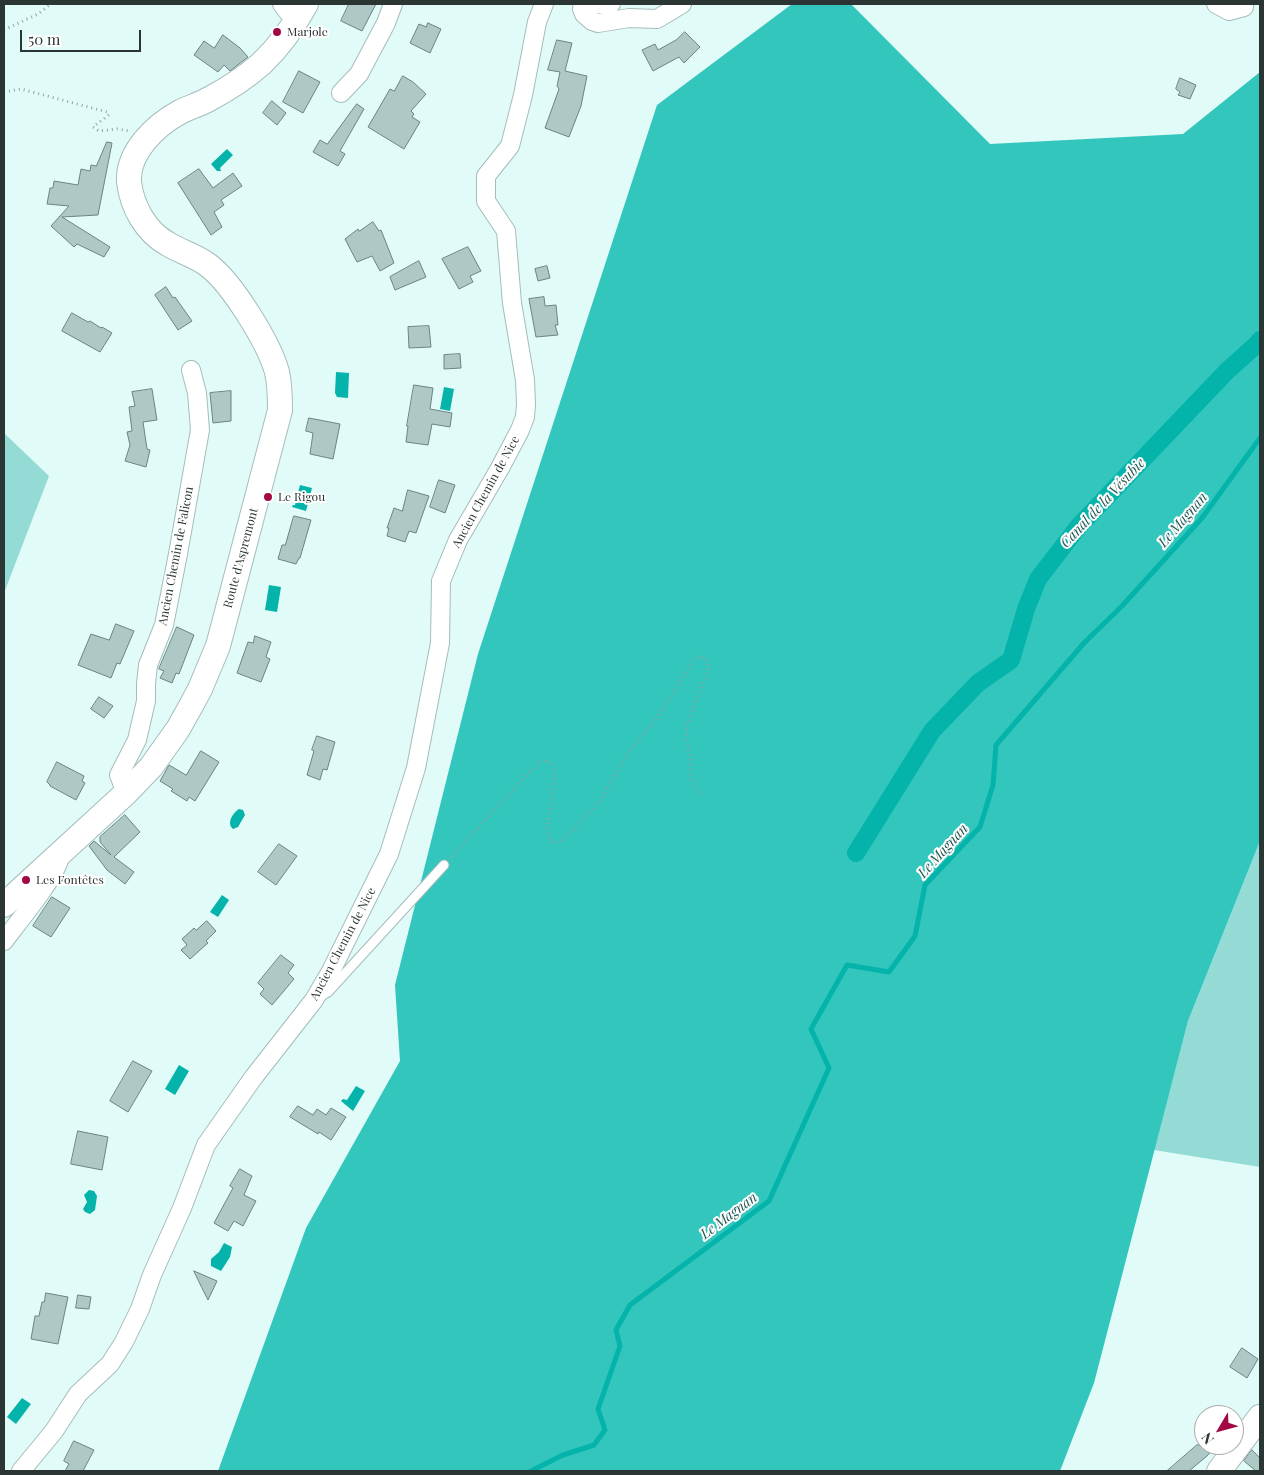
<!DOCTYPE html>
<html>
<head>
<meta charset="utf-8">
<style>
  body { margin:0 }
  #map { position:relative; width:1264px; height:1475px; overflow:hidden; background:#e1fbf8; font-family:"Playfair Display",serif }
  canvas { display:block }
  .frame { position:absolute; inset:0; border:5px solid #2b3634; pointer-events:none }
  .north { position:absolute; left:1194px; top:1405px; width:50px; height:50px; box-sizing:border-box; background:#fff; border:1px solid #aaafae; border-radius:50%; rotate:233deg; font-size:14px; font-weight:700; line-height:20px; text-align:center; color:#2b3634 }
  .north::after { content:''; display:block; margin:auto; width:18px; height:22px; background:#a30844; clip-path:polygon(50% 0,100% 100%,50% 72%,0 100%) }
  .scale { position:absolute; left:20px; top:30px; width:121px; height:22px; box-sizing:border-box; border:2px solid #2b3634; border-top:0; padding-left:6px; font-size:15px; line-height:18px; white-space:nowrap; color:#2b3634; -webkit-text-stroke:4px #fff; paint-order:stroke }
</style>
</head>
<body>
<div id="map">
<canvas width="1264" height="1475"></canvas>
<div class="frame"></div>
<div class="north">N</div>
<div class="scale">50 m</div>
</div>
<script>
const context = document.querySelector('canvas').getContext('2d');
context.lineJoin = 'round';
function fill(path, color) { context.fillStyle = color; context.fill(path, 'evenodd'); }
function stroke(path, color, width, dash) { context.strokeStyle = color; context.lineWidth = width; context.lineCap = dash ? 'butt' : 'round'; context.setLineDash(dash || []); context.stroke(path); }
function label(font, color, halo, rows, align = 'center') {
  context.font = font + ' "Playfair Display",serif'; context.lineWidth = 4; context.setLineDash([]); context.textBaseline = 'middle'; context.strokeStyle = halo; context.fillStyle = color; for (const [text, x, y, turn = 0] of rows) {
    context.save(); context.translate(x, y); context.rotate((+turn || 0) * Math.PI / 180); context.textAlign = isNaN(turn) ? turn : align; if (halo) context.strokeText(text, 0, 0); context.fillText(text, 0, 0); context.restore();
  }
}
const green = new Path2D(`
  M4,433l45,43 -45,117z
  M1260,841v326l-106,-17 34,-129z`);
const forest = new Path2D(`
  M792,4h59l139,140 193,-10 77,-62v769l-72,180 -94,362 -34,88h-842l88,-243 94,-167 -5,-76 83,-331 179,-549z`);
const water = new Path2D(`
  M227,149l6,6 -13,13 1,3h-4l-6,-7z
  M336,372l13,1 -1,25 -11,-1 -2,-4z
  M444,387l10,2 -4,22 -10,-2z
  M300,485l12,3 -6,23 -14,-4 1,-2h2z
  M269,585l12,2 -4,25 -12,-2z
  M239,809l4,1 2,5 -7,12 -5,2c-7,-6 0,-16 6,-20z
  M222,895l7,5 -11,17 -8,-5z
  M179,1065l10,6 -14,24 -10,-6z
  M356,1086l9,5 -12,20 -12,-10 2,-2 4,1z
  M89,1190l5,1 3,5 -2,14 -5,4 -5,-2 -2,-3 4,-7 -3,-7z
  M224,1243l8,4 -2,10 -9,14 -10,-5v-7l8,-7z
  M22,1398l9,6 -15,20 -9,-7z`);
const stream = new Path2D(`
  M531,1471l32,-16 31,-10 11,-15 -7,-21 22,-63 -4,-16 14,-25 139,-104 60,-133 -18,-39 36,-64 42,7 26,-36 10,-51 55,-58 13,-42 3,-40 88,-102 38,-37 80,-88 58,-80`);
const canal = new Path2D(`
  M856,853l76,-122 46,-48 33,-23 15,-51 12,-30 40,-52 149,-156 29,-26 4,-5`);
const building = new Path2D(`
  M349,4h27l-14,27 -21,-10z
  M428,23l13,6 -11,24 -20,-10 9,-19 7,3z
  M685,32l15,15 -16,16 -5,-6 -26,14 -11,-21 13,-6 3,6 18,-10z
  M223,35l17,13 8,9 -18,14 -6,-6 -6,7 -24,-17 10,-14 10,7z
  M557,40l15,3 -7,28 22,5 -6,30 -12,31 -24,-9 14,-39 -2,-3 3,-14 -12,-2z
  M299,71l21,11 -17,31 -20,-11z
  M403,76l10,6 13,12 -15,17 3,3 -2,3 8,5 -16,27 -36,-22 22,-38 4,2z
  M1180,78l16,7 -6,14 -12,-4 2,-3 -4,-3z
  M272,101l14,12 -9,12 -14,-12z
  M357,104l7,5 -24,42 5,3 -7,12 -25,-14 7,-12 7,4z
  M107,142l5,1 -14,72 -36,2 48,30 -6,10 -27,-13 -3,3 -23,-21 18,-20 -22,-2 3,-16h3l1,-7 24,4 3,-16 9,2 1,-6 5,1z
  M199,169l14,19 20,-15 9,13 -21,14 3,5 -10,7 8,15 -11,8 -33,-52z
  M373,222l6,9 2,-1 13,33 -14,8 -8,-15 -15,6 -12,-23 13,-10 1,2z
  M468,247l13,24 -11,5 3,6 -14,7 -17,-30z
  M419,261l7,16 -31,13 -5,-13z
  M547,266l3,12 -12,3 -3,-12z
  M166,287l7,11 2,-1 17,24 -14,9 -23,-35z
  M544,297l1,9 11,-1 2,20h-3l3,10 -22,2 -7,-38z
  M72,313l16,9 2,-1 11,7 1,-1 10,6 -12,19 -38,-21z
  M429,326l2,21 -22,1 -1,-21z
  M460,354l1,14 -17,1v-14z
  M414,385l19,3 -3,21 22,4 -2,14 -18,-3 -4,21 -22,-3 2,-16h-1z
  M152,389l5,31 -14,2 4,27 3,1 -4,17 -21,-6 5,-16 -3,-13 5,-1 -3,-24 6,-1 -3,-14z
  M231,391v30l-18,2 -3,-30z
  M309,418l31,6 -7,35 -23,-5 3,-21 -7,-2z
  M439,480l16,5 -10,28 -15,-6z
  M408,490l21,6 -13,37 -7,-2 -4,11 -18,-6 2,-8h-2l7,-20 8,3z
  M294,516l17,4 -11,38h-1l-3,6 -18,-5 4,-14h3z
  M116,624l18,7 -14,33 -3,-1 -6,15 -33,-13 13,-31 18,6z
  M177,627l17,8 -15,39 -3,-1 -4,10 -12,-5 4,-7 -5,-2z
  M255,636l16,6 -5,15 4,2 -9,23 -24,-9 11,-31 5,1z
  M99,697l14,9 -9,12 -13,-9z
  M317,736l18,6 -8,28 -4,-1 -3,11 -13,-5 7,-24 -2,-1z
  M201,751l18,11 -24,39 -6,-4 -2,4 -16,-10 2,-2 -13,-8 9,-16 17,10z
  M57,762l27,14 -2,5 3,2 -9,17 -26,-14v-1l-3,-3z
  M125,815l15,17 -26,25 20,15 -9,12 -18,-14 -18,-24 5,-5 17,14 -11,-13v-5z
  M279,844l18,12 -21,29 -18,-13z
  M52,897l18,11 -19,29 -18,-11z
  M207,921l9,10 -10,10 2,2 -18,16 -9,-9 6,-5 -5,-6 12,-11 2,2z
  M281,955l13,10 -6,8 6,6 -22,26 -12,-11 4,-5 -6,-6z
  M133,1061l19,10 -24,41 -18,-11z
  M298,1106l15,9 4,-6 9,6 5,-7 15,9 -15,23 -12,-8 -1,2 -28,-17z
  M78,1131l30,6 -6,33 -31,-6z
  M240,1169l12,7 -8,19 12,6 -13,25 -9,-5 -6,10 -14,-8 19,-35 -3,-2z
  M194,1271l23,10 -9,19 -6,-12z
  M46,1293l22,4 -10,47 -27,-5 4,-23h4l3,-14h2z
  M78,1295l13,2 -2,12 -13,-1z
  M1242,1348l16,11 -11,19 -17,-11z
  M74,1441l20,9 -11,21h-18l4,-7 -5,-3z
  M1197,1445h19l-9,11 -18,15h-22z
  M1252,1450l8,8v13h-4l-12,-10z`);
const path = new Path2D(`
  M4,30l34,-16 13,-10
  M4,92l17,-3 86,23 2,3 -16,12 6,4 18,-2 13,2
  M451,857l89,-96 12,1 3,9 -8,58 4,13 5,1 6,-3 20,-19 19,-22 26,-45 30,-36 37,-58 5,-3h6l4,10 -23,60 6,55 11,14`);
const lane = new Path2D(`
  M323,995l5,-3 116,-127`);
const street = new Path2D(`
  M282,4l6,8 10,6
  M585,4h-2l-1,5 2,5 8,7 6,2 31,-5 28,1 25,-15
  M598,4h13
  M1216,4l13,7 15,-4
  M341,93l18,-19 27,-51 7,-19
  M126,793l-7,-18 18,-35 9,-39v-17l2,-19 16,-40 14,-71 22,-124 -3,-37 -6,-23
  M4,941c11,-15 54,-67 55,-82
  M21,1471l33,-40 24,-37 32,-30 14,-22 16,-33 12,-34 30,-67 24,-63 47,-67 61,-78 17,-29 58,-117 27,-86 24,-125 1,-62 17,-41 42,-72 20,-38 5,-13 1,-13 -1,-24 -13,-77 -6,-72 -20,-30v-25l24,-30 13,-51 14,-73 7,-18`);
const secondary = new Path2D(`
  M4,905l122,-112 25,-26 27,-38 14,-25 8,-15 18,-43 62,-236c0,-13 0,-25 -3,-38 -8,-29 -45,-89 -69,-107 -12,-9 -27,-13 -40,-21 -22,-12 -36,-37 -39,-62 -2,-30 27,-57 51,-70 10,-5 21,-8 31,-14 17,-9 35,-21 50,-34 18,-17 33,-38 45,-60
  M1219,1471l41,-54`);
const markers = [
  [277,32,5,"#a30844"],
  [268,497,5,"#a30844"],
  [26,880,5,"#a30844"]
];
const poiNames = [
  ["Marjole",287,32],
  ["Le Rigou",278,497],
  ["Les Fontêtes",36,880]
];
const streetNames = [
  ["Ancien Chemin de Nice",486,492,-61],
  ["Ancien Chemin de Falicon",176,556,-79],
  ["Route d'Aspremont",241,558,-75],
  ["Ancien Chemin de Nice",343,944,-62]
];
const waterNames = [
  ["Canal de la Vésubie",1103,503,-47],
  ["Le Magnan",1183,520,-49],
  ["Le Magnan",943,851,-48],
  ["Le Magnan",729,1216,-37]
];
fill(green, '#93dbd4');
fill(forest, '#32c6bd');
fill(water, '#04b4ab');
stroke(stream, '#04b4ab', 5);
stroke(canal, '#04b4ab', 18);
fill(building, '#aec8c5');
stroke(building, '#6c8381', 1);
stroke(lane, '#a4bdbb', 11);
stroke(street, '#a4bdbb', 20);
stroke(secondary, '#a4bdbb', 26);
stroke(path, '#92a5a3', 3, [1, 4]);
stroke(lane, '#fff', 9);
stroke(street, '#fff', 18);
stroke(secondary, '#fff', 24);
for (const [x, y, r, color] of markers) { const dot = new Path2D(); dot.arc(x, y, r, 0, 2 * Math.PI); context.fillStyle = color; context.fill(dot); stroke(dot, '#fff', 2); }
label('12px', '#2b3634', '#fff', poiNames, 'left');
label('12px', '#2b3634', '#fff', streetNames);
label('italic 14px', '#1c5752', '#fff', waterNames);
</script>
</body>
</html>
